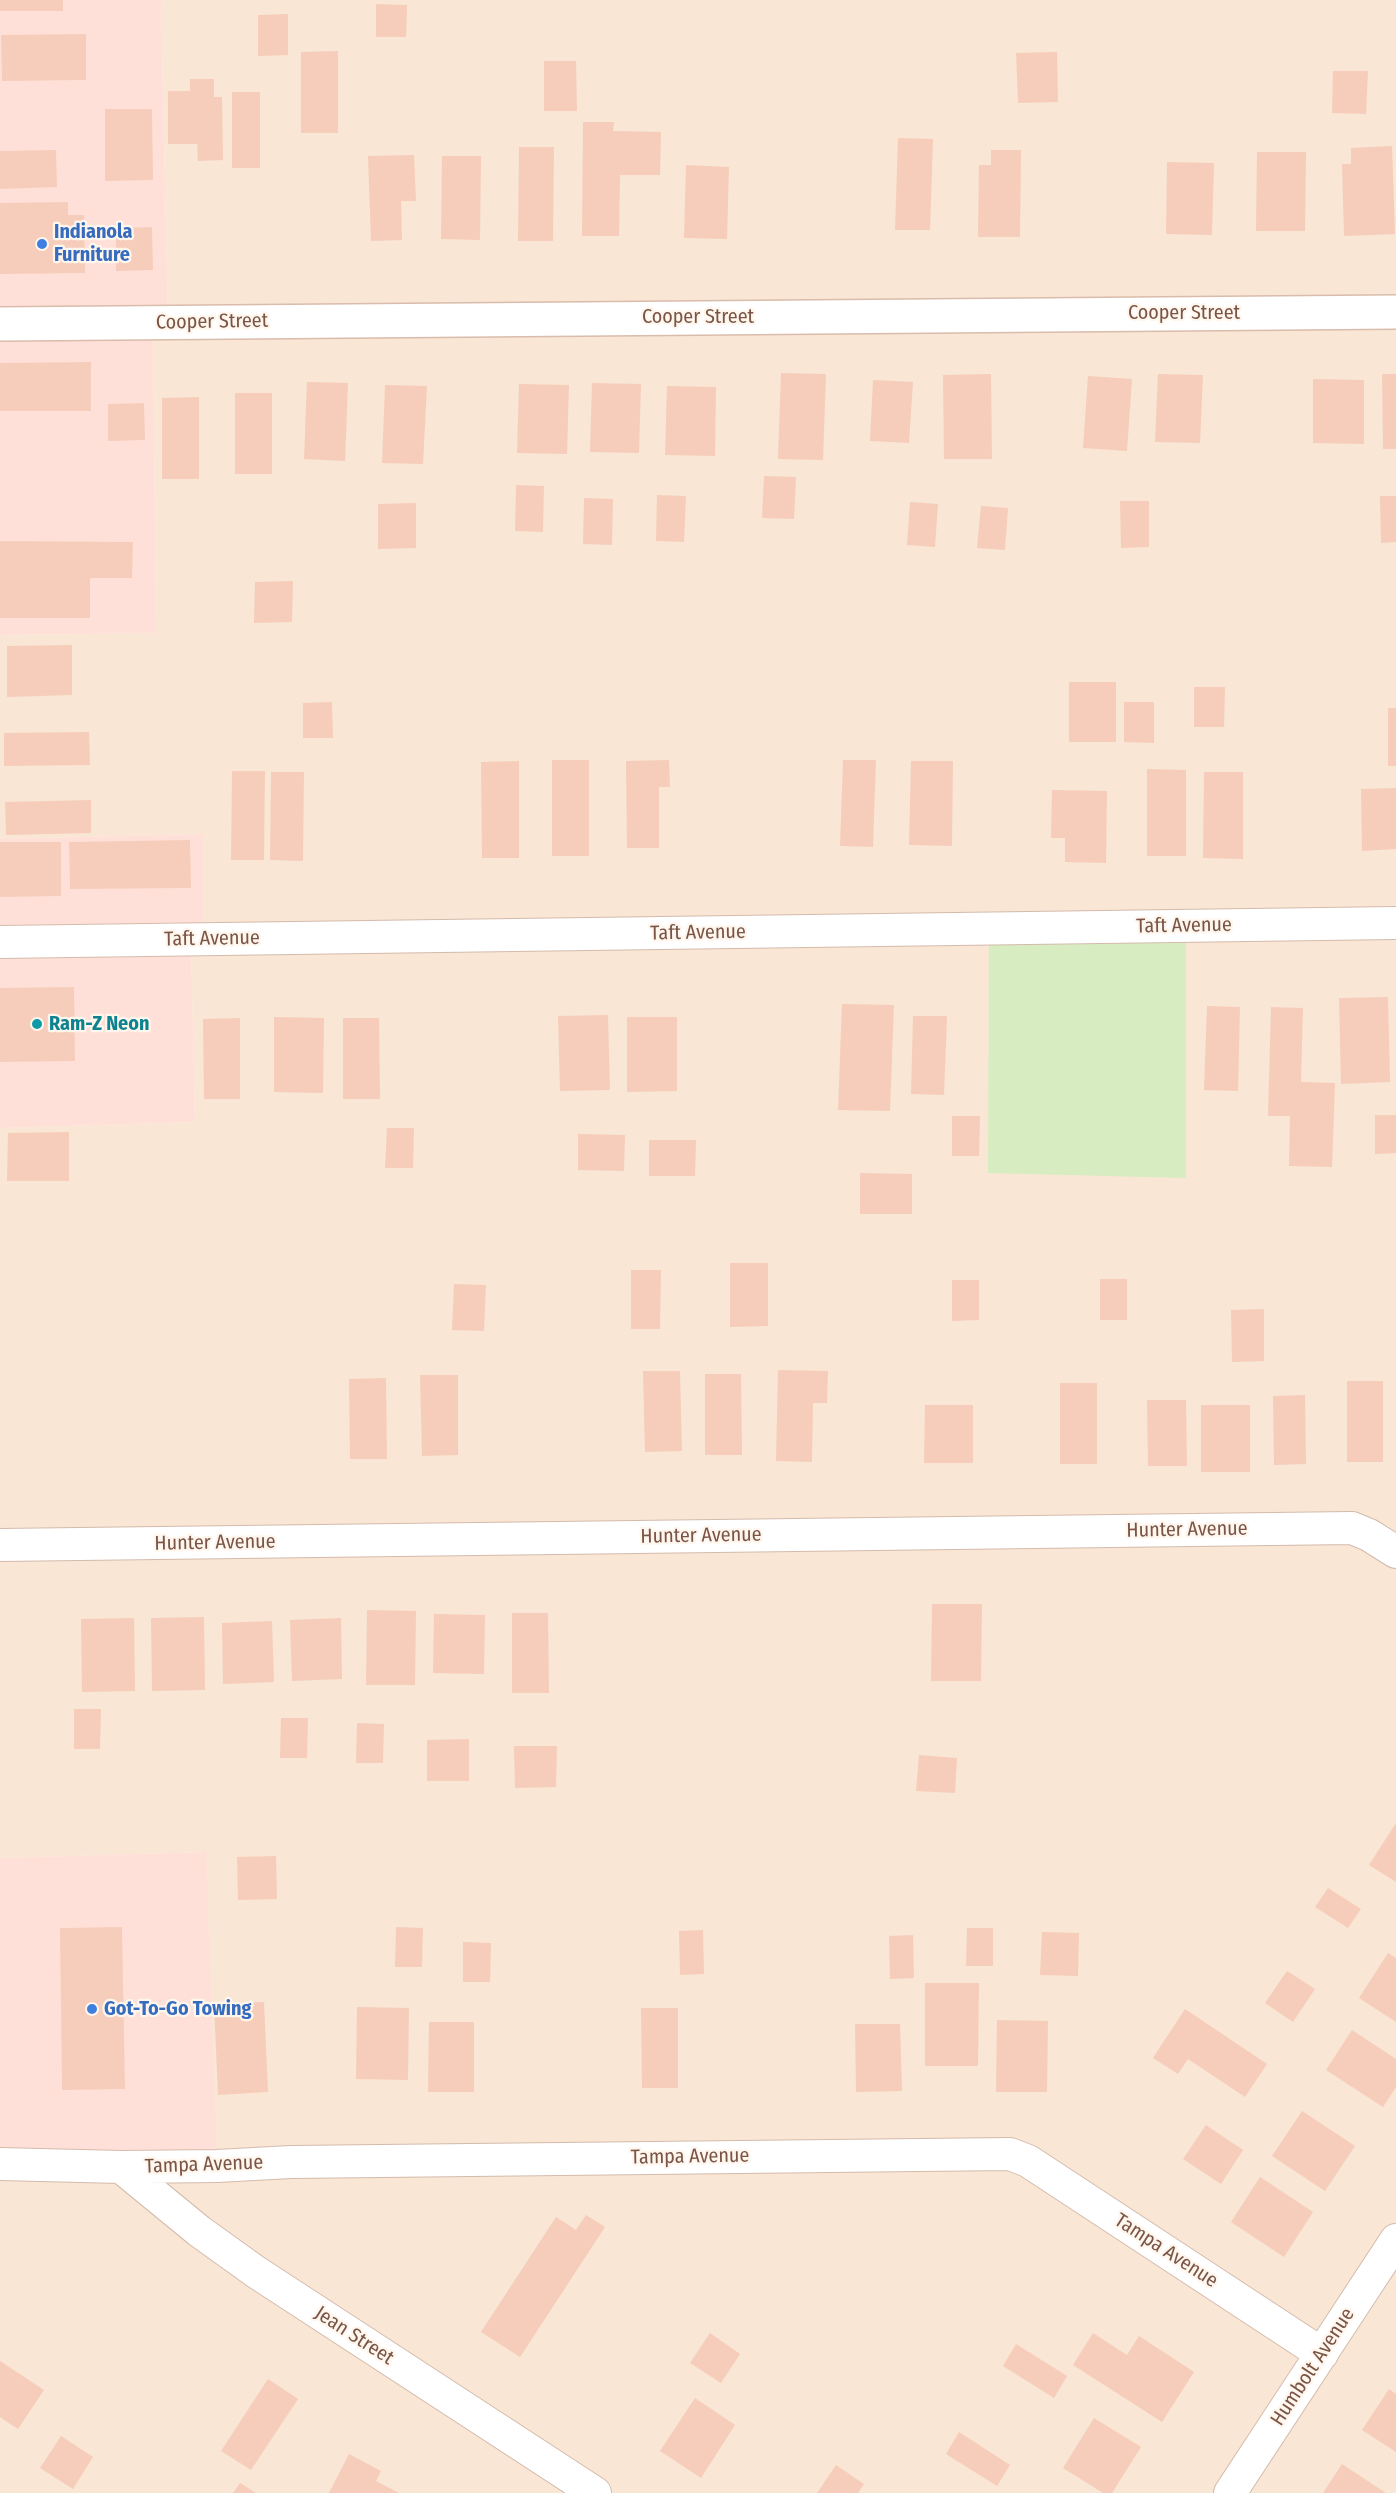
<!DOCTYPE html>
<html>
<head>
<meta charset="utf-8">
<style>
  body { margin:0 }
  canvas { display:block; background:#fef2e5 }
</style>
</head>
<body>
<canvas width="1396" height="2493"></canvas>
<script>
const context = document.querySelector('canvas').getContext('2d');
context.lineJoin = 'round';
function fill(path, color) { context.fillStyle = color; context.fill(path, 'evenodd'); }
function stroke(path, color, width, dash) { context.strokeStyle = color; context.lineWidth = width; context.lineCap = dash ? 'butt' : 'round'; context.setLineDash(dash || []); context.stroke(path); }
function label(font, color, halo, rows, align = 'center') {
  context.font = font + ' "Fira Sans Condensed",sans-serif'; context.lineWidth = 4.5; context.setLineDash([]); context.textBaseline = 'middle'; context.strokeStyle = halo; context.fillStyle = color; for (const [text, x, y, turn = 0] of rows) {
    context.save(); context.translate(x, y); context.rotate((+turn || 0) * Math.PI / 180); context.textAlign = isNaN(turn) ? turn : align; if (halo) context.strokeText(text, 0, 0); context.fillText(text, 0, 0); context.restore();
  }
}
const residential = new Path2D(`
  M161,0h1235v2493h-1396v-329l206,-312 -206,6v-730l195,-6 -4,-182 12,-106 -203,5v-204l156,-2 -3,-311 15,-1z`);
const commercial = new Path2D(`
  M0,0h161l7,322 -15,1 3,310 -156,2z
  M203,834v106h-12l4,182 -195,6v-289z
  M206,1852l11,314 -217,-2v-306z`);
const green = new Path2D(`
  M1186,926v252l-198,-5 1,-244z`);
const building = new Path2D(`
  M0,0h63v11h-63z
  M376,4l31,1 -1,32h-30z
  M288,14v41l-30,1v-41z
  M86,34v46l-84,1 -1,-46z
  M338,51v82h-37v-81z
  M1057,52l1,50 -40,1 -2,-50z
  M544,61h32l1,50h-33z
  M1333,71h35l-2,43 -34,-1z
  M190,79h24v18h8l1,63 -25,1 -1,-17h-29v-53h22z
  M232,92h28v76h-28z
  M105,109h47l1,71 -48,1z
  M583,122h31l-1,9 48,1 -1,43h-40l-1,61h-37z
  M898,138l35,1 -3,91h-35z
  M1392,146l3,88 -51,2 -2,-72h9v-16z
  M519,147h35l-1,94h-35z
  M56,150l1,37 -57,2v-38z
  M991,150h30l-1,87h-42l1,-72h12z
  M1257,152h49l-1,79h-49z
  M414,155l2,46h-15l1,39 -31,1 -3,-85z
  M442,156h39l-1,84 -39,-1z
  M1167,162l47,1 -2,72 -46,-1z
  M686,165l43,2 -2,72 -43,-1z
  M68,202v13h16l1,58 -85,1v-71z
  M152,227l1,43 -37,1v-43z
  M91,362v49h-91v-48z
  M781,373l45,1 -3,86 -45,-1z
  M991,374l1,85h-48l-1,-84z
  M1158,374l45,1 -3,68 -45,-1z
  M1382,374h14v75h-13z
  M1088,376l44,3 -5,72 -44,-3z
  M1313,379l51,1v64l-51,-1z
  M873,380l40,2 -4,61 -39,-2z
  M307,382l41,1 -3,78 -41,-2z
  M592,383l49,1 -2,69 -49,-1z
  M519,384l50,1 -2,69 -50,-1z
  M385,385l42,1 -4,78 -41,-1z
  M667,386l49,1 -1,69 -50,-1z
  M235,393h37v81h-37z
  M199,397v82h-37v-81z
  M144,403l1,37 -37,1v-37z
  M764,476l32,1 -2,42 -32,-1z
  M516,485l28,1 -1,46 -28,-1z
  M657,495l29,1 -2,46 -28,-1z
  M1380,496h16v46l-15,1z
  M584,498l29,1 -1,46 -29,-1z
  M1120,501h29v46l-28,1z
  M910,502l28,2 -3,43 -28,-2z
  M416,503v45l-38,1v-45z
  M981,506l27,2 -3,42 -28,-2z
  M0,541l133,1 -1,36h-42v40h-90z
  M293,581l-1,41 -38,1 1,-41z
  M72,645v50l-65,2v-51z
  M1069,682h47v60h-47z
  M1194,687h31l-1,40h-30z
  M332,702l1,36h-30v-35z
  M1124,702h30v41l-30,-1z
  M1388,708h8v58h-8z
  M89,732l1,33 -86,1v-33z
  M552,760h37v96h-37z
  M669,760l1,27h-11v61h-32l-1,-87z
  M843,760h33l-3,87 -33,-1z
  M519,761v97h-37l-1,-96z
  M911,761h42l-1,85 -43,-1z
  M1147,769l39,1v86h-39z
  M232,771h33l-1,89h-33z
  M271,772h33l-1,89 -33,-1z
  M1204,772h39v87l-40,-1z
  M1396,788v61l-34,2 -1,-62z
  M1052,790l55,1 -1,72 -41,-1v-24h-14z
  M91,800v33l-85,2 -1,-33z
  M190,840l1,48 -121,1 -1,-47z
  M0,842h61v54l-61,1z
  M74,987l1,74 -75,1v-74z
  M1388,997l2,85 -49,2 -2,-86z
  M842,1004l52,1 -4,106 -52,-1z
  M1207,1006l33,1 -2,84 -34,-1z
  M1271,1007l32,1 -2,74 34,1 -3,84 -43,-1 1,-50h-22z
  M608,1015l2,75 -50,1 -2,-75z
  M913,1016h34l-3,79 -33,-1z
  M274,1017l50,1 -1,75 -49,-1z
  M627,1017h50v74l-50,1z
  M240,1018v81h-36l-1,-80z
  M343,1018h36l1,81h-37z
  M1375,1115h21v38l-21,1z
  M952,1116h28l-1,40h-27z
  M387,1128h27l-1,40h-28z
  M69,1132v49h-62l1,-48z
  M578,1134l47,1 -1,36 -46,-1z
  M649,1140h47l-1,36h-46z
  M860,1173l52,1v40h-52z
  M730,1263h38v63l-38,1z
  M631,1270h30l-1,59h-29z
  M1100,1279h27v41h-27z
  M952,1280h27v40l-27,1z
  M454,1284l32,1 -2,46 -32,-1z
  M1264,1309v52l-32,1 -1,-52z
  M778,1370l50,1 -1,32h-14l-1,59 -36,-1z
  M643,1371h37l2,80 -37,1z
  M705,1374h36l1,81h-37z
  M420,1375h38v80l-36,1z
  M386,1378l1,81h-37l-1,-80z
  M1347,1381h36v81h-36z
  M1060,1383h37v81h-37z
  M1305,1395l1,69 -32,1 -1,-69z
  M1147,1400h39l1,66h-39z
  M925,1405h48v58h-49z
  M1201,1405h49v67h-49z
  M932,1604h50l-1,77h-50z
  M367,1610l49,1 -1,74h-49z
  M512,1613h36l1,80h-37z
  M434,1614l51,1 -1,59 -51,-1z
  M204,1617l1,73 -53,1 -1,-73z
  M134,1618l1,73 -53,1 -1,-73z
  M341,1618l1,61 -50,2 -2,-61z
  M272,1621l2,61 -51,2 -1,-61z
  M74,1709h27l-1,40h-26z
  M281,1718h27l-1,40h-27z
  M357,1723l27,1 -1,39h-27z
  M469,1739v42h-42v-41z
  M514,1746h43l-1,41 -41,1z
  M919,1755l38,3 -2,35 -39,-2z
  M1396,1823v59l-27,-17z
  M276,1856l1,43 -39,1 -1,-43z
  M1328,1888l33,21 -13,19 -33,-21z
  M122,1927l3,162 -63,1 -2,-162z
  M396,1927l27,1 -1,39h-27z
  M967,1928h26v38h-27z
  M703,1930l1,44 -24,1 -1,-44z
  M1042,1932l37,1 -1,43 -38,-1z
  M913,1935l1,43 -24,1 -1,-43z
  M463,1942l28,1 -1,39h-27z
  M1388,1953l8,5v64l-37,-24z
  M1287,1971l28,18 -22,33 -28,-19z
  M925,1983h54l-1,83h-53z
  M264,2002l4,90 -50,3 -4,-91z
  M357,2007l52,1 -1,72 -52,-1z
  M641,2008h37v80h-36z
  M1185,2009l82,55 -22,33 -57,-38 -10,15 -25,-16z
  M997,2020l51,1 -1,71h-51z
  M429,2022h45v70h-46z
  M855,2024h45l2,67 -46,1z
  M1352,2030l44,29v28l-13,20 -57,-37z
  M1302,2111l53,35 -30,45 -53,-35z
  M1206,2125l37,25 -22,34 -38,-25z
  M1260,2177l53,35 -29,45 -53,-35z
  M586,2215l19,12 -85,130 -39,-25 75,-115 20,13z
  M710,2333l30,21 -19,29 -31,-20z
  M1093,2333l34,22 12,-19 55,36 -32,50 -89,-57z
  M1016,2344l51,32 -13,22 -51,-32z
  M0,2361l44,29 -26,39 -18,-12z
  M268,2379l30,20 -47,71 -30,-19z
  M1389,2389l7,5v58l-34,-22z
  M695,2398l40,27 -34,53 -41,-27z
  M1094,2418l47,29 -29,46h-9l-40,-25z
  M959,2432l51,33 -13,21 -51,-32z
  M61,2436l32,21 -20,32 -33,-21z
  M349,2454l32,17 -5,10 23,12h-70z
  M1342,2464l44,29h-63z
  M836,2465l28,19 -6,9h-41z
  M240,2483l16,10h-23z`);
const street = new Path2D(`
  M0,942l1396,-19
  M0,1545l1352,-17 17,7 27,17
  M0,2164l121,3 96,-1 74,-4 719,-8 18,7 294,193
  M121,2167l78,64 57,41 339,221
  M1230,2493l166,-253`);
const secondary = new Path2D(`
  M0,324l1396,-12`);
const markers = [
  [42,244,6,"#3f7fe0"],
  [37,1024,6,"#0f9aa8"],
  [92,2009,6,"#3f7fe0"]
];
const shopNames = [
  ["Indianola",54,232],
  ["Furniture",54,255],
  ["Got-To-Go Towing",104,2009]
];
const streetNames = [
  ["Cooper Street",1184,313],
  ["Cooper Street",698,317],
  ["Cooper Street",212,322,-1],
  ["Taft Avenue",1184,926,-1],
  ["Taft Avenue",698,933,-1],
  ["Taft Avenue",212,939,-1],
  ["Hunter Avenue",1187,1530,-1],
  ["Hunter Avenue",701,1536,-1],
  ["Hunter Avenue",215,1543,-1],
  ["Tampa Avenue",690,2157,-1],
  ["Tampa Avenue",204,2165,-2],
  ["Tampa Avenue",1166,2251,33],
  ["Jean Street",354,2336,33],
  ["Humbolt Avenue",1313,2367,-57]
];
const cultureNames = [
  ["Ram-Z Neon",49,1024]
];
fill(residential, '#f9e6d5');
fill(commercial, '#ffe0d8');
fill(green, '#d7edc1');
fill(building, '#f6cdba');
stroke(street, '#d4bbac', 34);
stroke(secondary, '#d9bcab', 36);
stroke(street, '#fff', 32);
stroke(secondary, '#fff', 33);
for (const [x, y, r, color] of markers) { const dot = new Path2D(); dot.arc(x, y, r, 0, 2 * Math.PI); context.fillStyle = color; context.fill(dot); stroke(dot, '#fff6ed', 2); }
label('bold 20px', '#366cbe', '#fff6ed', shopNames, 'left');
label('20px', '#7a5547', '#fff6ed', streetNames);
label('bold 20px', '#0d838f', '#fff6ed', cultureNames, 'left');
</script>
</body>
</html>
